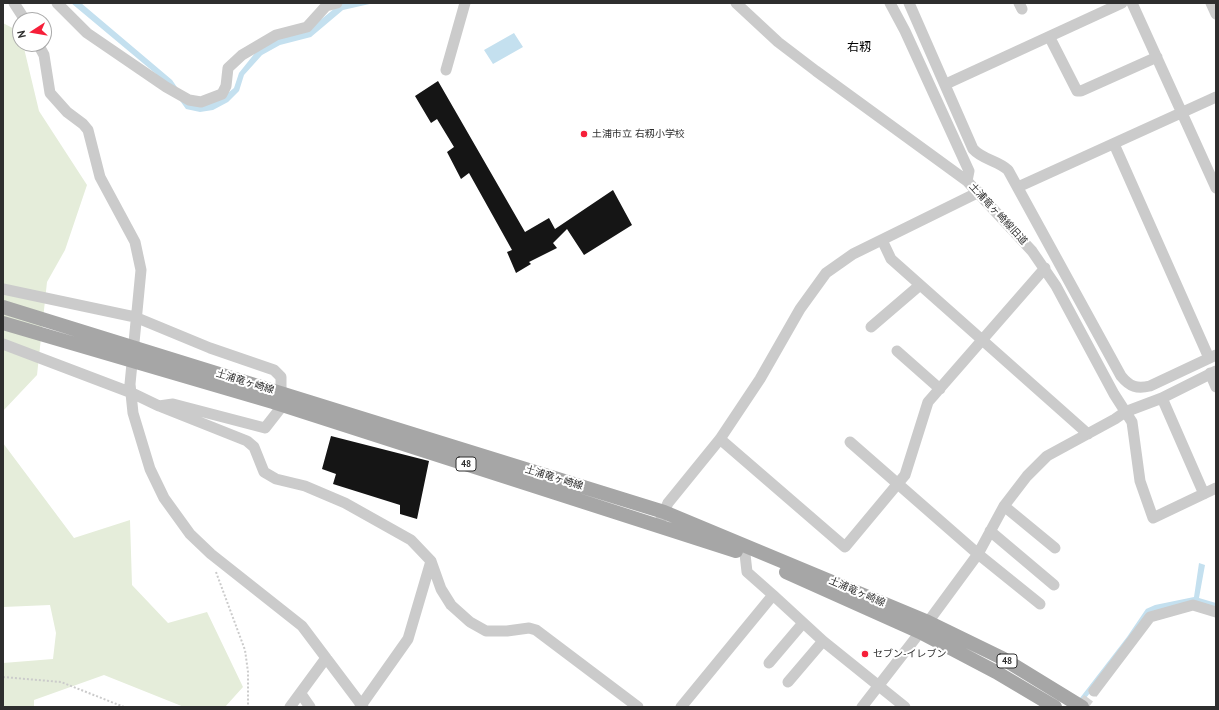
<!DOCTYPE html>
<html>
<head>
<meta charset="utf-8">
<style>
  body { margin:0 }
  #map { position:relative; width:1219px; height:710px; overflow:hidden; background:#fff; font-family:"PT Sans",sans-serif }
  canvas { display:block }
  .frame { position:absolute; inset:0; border:4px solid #2e2e2e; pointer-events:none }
  .north { position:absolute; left:12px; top:12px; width:40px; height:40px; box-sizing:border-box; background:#fff; border:1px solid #ababab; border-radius:50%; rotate:258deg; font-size:11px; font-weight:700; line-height:16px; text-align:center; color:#2e2e2e }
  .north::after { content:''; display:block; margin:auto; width:14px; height:18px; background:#f61f39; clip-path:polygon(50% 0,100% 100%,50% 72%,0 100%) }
</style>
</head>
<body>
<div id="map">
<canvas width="1219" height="710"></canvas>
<div class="frame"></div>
<div class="north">N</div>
</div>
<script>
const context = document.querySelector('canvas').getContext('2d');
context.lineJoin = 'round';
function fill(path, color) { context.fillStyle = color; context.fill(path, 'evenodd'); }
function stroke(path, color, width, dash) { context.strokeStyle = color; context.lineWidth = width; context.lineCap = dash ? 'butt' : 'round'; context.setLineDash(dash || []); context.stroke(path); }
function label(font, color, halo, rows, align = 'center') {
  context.font = font + ' "PT Sans","Noto Sans JP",sans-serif'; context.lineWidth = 4; context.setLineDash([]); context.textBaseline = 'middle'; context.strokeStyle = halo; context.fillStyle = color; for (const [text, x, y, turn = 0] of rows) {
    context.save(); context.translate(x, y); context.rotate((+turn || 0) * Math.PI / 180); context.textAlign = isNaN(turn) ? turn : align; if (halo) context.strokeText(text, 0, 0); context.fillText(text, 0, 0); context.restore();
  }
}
const green = new Path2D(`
  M3,23l17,9v12h3l16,67 48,74 -22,65 -18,32 -10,93 -34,36z
  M3,443l71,95 56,-18 2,65 36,38 39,-11 36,75 -18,20h-41l-80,-32 -70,25v7h-31v-44l50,-4 3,-26 -6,-28 -47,2z`);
const water = new Path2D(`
  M71,3h10l91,77 16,23 36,-7 10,-8 5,-15 20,-25 18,-9 31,-9 32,-26 34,-1 -31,7 -32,27 -31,8 -18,10 -18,20 -5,16 -11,11 -15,8 -13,2 -14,-3 -18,-25z
  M514,33l9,14 -30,17 -9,-14z
  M1199,563l6,2 -6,33 17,5v5l-59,3 -26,29 -52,67h-6l54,-70 19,-28 9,-4 39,-8z`);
const building = new Path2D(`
  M438,81l87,151 24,-14 6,11 58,-39 19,35 -48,30 -17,-26 -14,14 4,5 -28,14 2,2 -15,9 -9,-21 5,-2 -43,-77 -8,6 -14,-27 7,-5 -17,-28 -6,4 -16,-27z
  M331,436l98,25 -12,58 -17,-5v-9l-67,-21 3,-10 -14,-5z`);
const minorTunnel = new Path2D(`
  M1082,707l12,-16`);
const path = new Path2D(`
  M216,572l29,78 3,22v35
  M3,677l58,5 63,25`);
const minor = new Path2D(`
  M14,3l11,17
  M57,3l30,30 79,54 23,13 12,2 21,-8 4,-8 2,-18 14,-13 34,-20 31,-8 19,-21 11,-3
  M736,3l42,39 38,29 151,110 65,70 24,35 58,108 18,28 8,59 13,37 63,-30
  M890,3l15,28 64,140 -2,10
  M909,3l64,146c10,11 24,11 35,21l113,206c9,11 16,13 29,10l66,-31
  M1019,3l3,6
  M1132,3l84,185
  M1211,3l5,11
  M1050,38l27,53h4l76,-34
  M38,44l6,11 6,38 17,19 16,12 5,6 12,47 35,65 6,28 -11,114 3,29 17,56 14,29 26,36 21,20 91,72 61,81
  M446,70l19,-67
  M946,84l176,-81
  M1114,144l95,214
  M1018,187l198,-90
  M882,240l9,19 197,175
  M3,289l132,28 75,31 64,22 7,7v16
  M871,327l49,-42
  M3,344l129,49 27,13 88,35 7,6 10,25 12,7 29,7 40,17 66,37 20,21 10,28 10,16 19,17 16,9h21l22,-3 7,2 102,77
  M897,351l43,38
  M1210,373l6,14
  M1162,398l42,96
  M159,406l14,-2 92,24 18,-23
  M720,439l125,108 60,-72 23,-73 117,-134
  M850,442l128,112 62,50
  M1004,506l51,42
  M661,519l7,-16 52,-64 40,-60 40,-70 26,-36 27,-19 126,-62
  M990,531l64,54
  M745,554l2,18 26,23
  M769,663l34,-40
  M788,682l35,-41
  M1094,691l56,-74 43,-12 23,7
  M301,694l9,13
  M290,707l36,-49
  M360,707l48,-68 23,-78
  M681,707l92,-112 50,46 82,66
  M862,707l66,-85 50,-68 26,-48 23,-30 20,-20 68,-37 10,-7 37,-14 54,-27`);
const major = new Path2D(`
  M3,307l661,205 264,110 74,36 80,49
  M3,323l270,79 463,149
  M786,572l134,60 76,40 59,35`);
const markers = [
  [584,134,4,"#f61f39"],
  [865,654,4,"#f61f39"]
];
const shields = [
  [466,464,20],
  [1007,661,20]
];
const shieldNames = [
  ["48",466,464],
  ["48",1007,661]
];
const poiNames = [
  ["土浦市立 右籾小学校",592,134],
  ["セブン-イレブン",873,654]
];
const streetNames = [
  ["土浦竜ヶ崎線旧道",998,214,47],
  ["土浦竜ヶ崎線",245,382,17],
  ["土浦竜ヶ崎線",554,478,17],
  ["土浦竜ヶ崎線",857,592,23]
];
const quarterNames = [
  ["右籾",859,48]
];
fill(green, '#e5edda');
fill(water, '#c4e0ef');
fill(building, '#151515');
stroke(minorTunnel, '#d5d5d5', 11, [11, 5.5]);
stroke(path, '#cbcbcb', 2, [2, 2]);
stroke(minor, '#cbcbcb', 11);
stroke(major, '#a6a6a6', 14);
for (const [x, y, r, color] of markers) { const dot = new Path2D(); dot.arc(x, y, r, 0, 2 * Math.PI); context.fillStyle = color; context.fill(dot); stroke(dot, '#fff', 1.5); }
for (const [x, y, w] of shields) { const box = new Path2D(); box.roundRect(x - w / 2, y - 7, w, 14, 3); context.fillStyle = '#fff'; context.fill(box); stroke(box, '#2e2e2e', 1); }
label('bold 9px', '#2e2e2e', null, shieldNames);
label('10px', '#2e2e2e', '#fff', poiNames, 'left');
label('10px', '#2e2e2e', '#fff', streetNames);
label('12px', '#000', '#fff', quarterNames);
</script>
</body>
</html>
